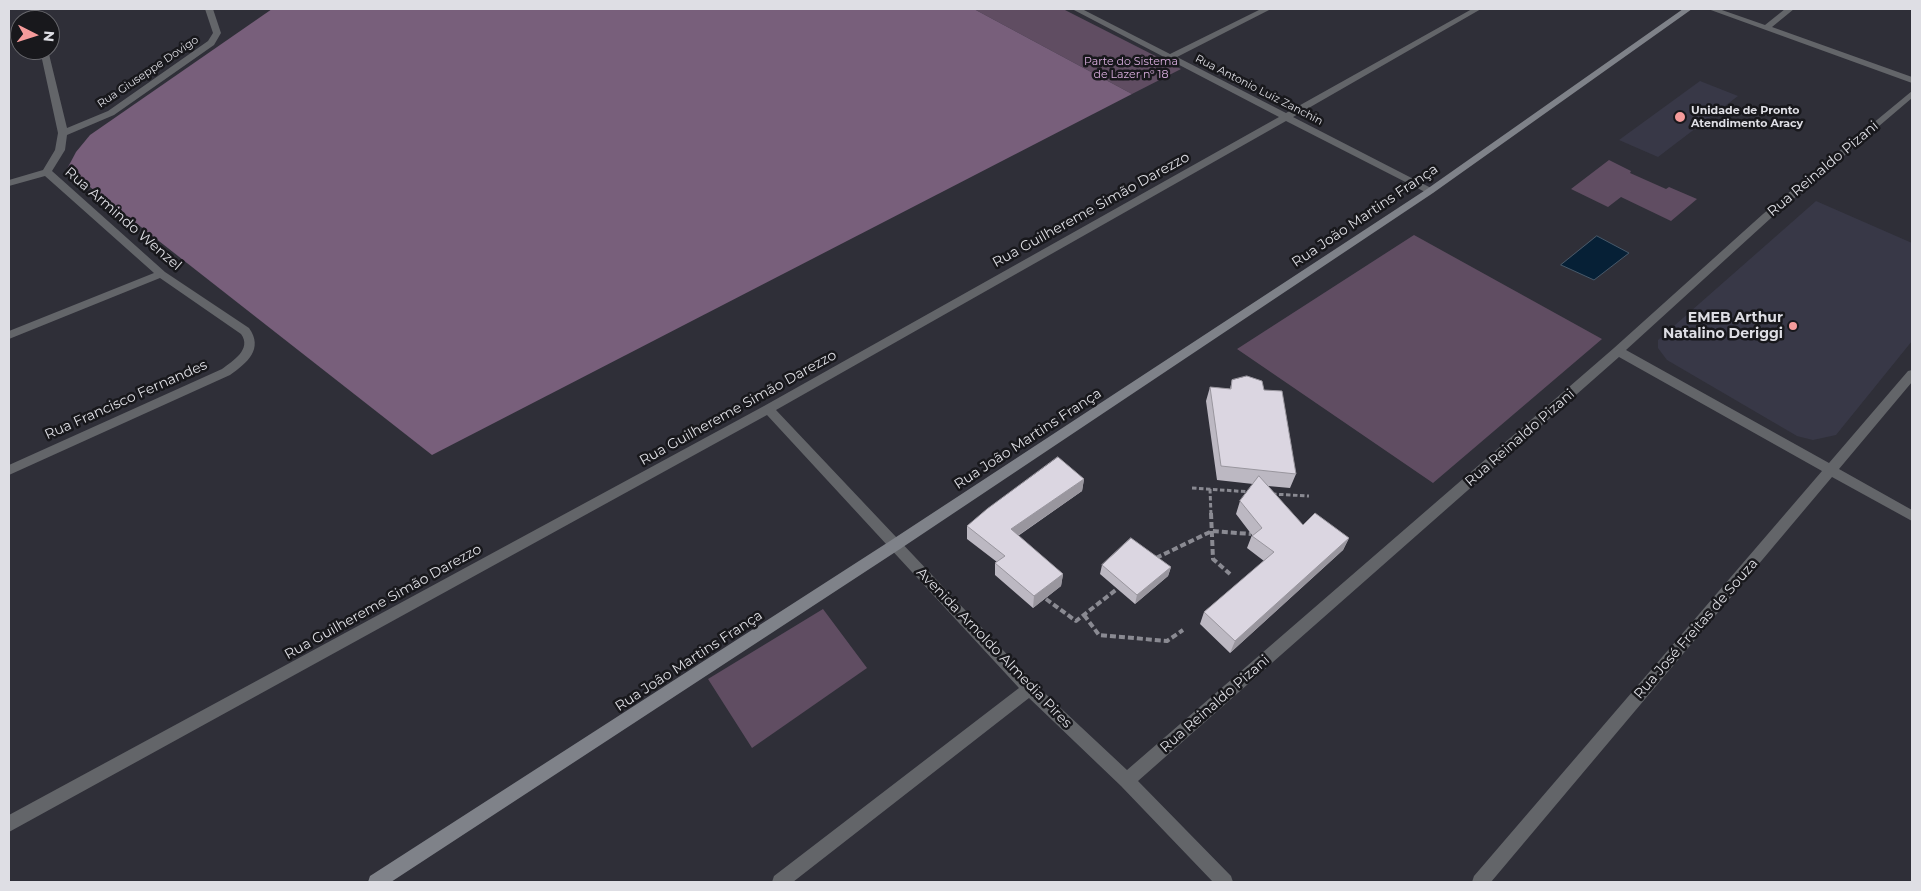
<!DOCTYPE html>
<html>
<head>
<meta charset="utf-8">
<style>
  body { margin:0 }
  #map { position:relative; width:1921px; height:891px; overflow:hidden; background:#2f2f38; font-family:Montserrat,sans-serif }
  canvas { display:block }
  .frame { position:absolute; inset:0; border:10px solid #dedee4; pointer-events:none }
  .north { position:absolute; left:10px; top:10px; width:50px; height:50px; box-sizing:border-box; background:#18181c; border:1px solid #67676c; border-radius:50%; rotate:95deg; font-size:14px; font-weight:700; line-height:20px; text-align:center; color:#dedee4 }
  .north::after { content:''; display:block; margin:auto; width:18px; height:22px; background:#f59b9b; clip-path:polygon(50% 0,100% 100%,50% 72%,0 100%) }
</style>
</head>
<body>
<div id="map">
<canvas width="1921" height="891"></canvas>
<div class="frame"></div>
<div class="north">N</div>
</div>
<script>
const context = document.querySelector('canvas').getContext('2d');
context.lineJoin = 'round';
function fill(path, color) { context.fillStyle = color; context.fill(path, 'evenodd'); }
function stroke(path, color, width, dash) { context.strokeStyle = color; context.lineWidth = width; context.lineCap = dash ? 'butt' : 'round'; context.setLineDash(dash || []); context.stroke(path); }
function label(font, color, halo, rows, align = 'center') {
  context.font = font + ' Montserrat,sans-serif'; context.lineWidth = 5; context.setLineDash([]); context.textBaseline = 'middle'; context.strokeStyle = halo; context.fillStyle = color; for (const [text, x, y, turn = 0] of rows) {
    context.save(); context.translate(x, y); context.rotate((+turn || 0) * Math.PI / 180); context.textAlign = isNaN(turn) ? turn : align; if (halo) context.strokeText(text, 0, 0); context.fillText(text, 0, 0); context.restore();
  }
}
const built = new Path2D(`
  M1700,81l38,15 -80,61 -39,-17z
  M1816,201l96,42v98l-76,94 -23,5 -16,-4 -130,-76 -9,-12v-8z`);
const green = new Path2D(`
  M974,9h89l118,60 -49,25z
  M1609,160l22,11 -1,2 36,16 3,-2 28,12 -26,22 -50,-24 -13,10 -37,-18z
  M1414,235l188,104 -169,144 -196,-134z
  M823,609l44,59 -115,80 -44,-69z`);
const forest = new Path2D(`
  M272,9h702l158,85 -700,361 -365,-286 9,-17 14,-17z`);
const water = new Path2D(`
  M1597,236l32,17 -35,27 -33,-15z`);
const pathFar1 = new Path2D(`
  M1192,488l59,4
  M1210,489l1,26
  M1272,494l37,2`);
const path = new Path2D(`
  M1211,513l2,46 17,15
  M1156,558l56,-27 39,3
  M1046,599l30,22 41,-32
  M1084,615l15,20 68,6 16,-11`);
const minor = new Path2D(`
  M31,9h8l2,11h-8z
  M205,9h8l8,24 -7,12 -100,70 -47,20 -2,15 -13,21 113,101 84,56c15,21 -2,35 -19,47l-221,100v-10l213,-96c11,-8 30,-20 19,-35l-81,-56 -151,61v-8l145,-58 -109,-97 -36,10v-6l34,-10 12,-20 3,-17 -18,-83h8l19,78 41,-17 100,-70 5,-8z
  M1072,9h10l88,45 91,-45h10l-94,48 109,56 186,-104h9l-188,108 140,72v4h-6l-141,-72 -510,289 259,274 92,86 487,-422 149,-134 149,-123v7l-141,120 -145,132 203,113 79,-92 4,-1v12l-73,87 73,41v11l-80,-44 -341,405h-19l2,-6 348,-405 -203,-114 -481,424 93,95 2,6h-20l-92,-96 -92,-88 -236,184h-21l2,-6 245,-188 -252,-273 -758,417v-17l755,-409 515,-289z
  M1708,9h11l46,16 20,-16h9l-22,18 140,50v6z`);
const secondary = new Path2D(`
  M1683,9h9l-259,184 -533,356 -509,333h-23l2,-6 520,-335 537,-352z`);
const wall = new Path2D(`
  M1232,380l32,10 32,84 -6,14 -22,-2 35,39 46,13 -6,12 -113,103 -30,-29 4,-12 60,-51 -17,-13 5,-13 -16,-21 4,-13 13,-17 -36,-4 -11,-79 4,-14 20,2z
  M1084,479l-2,12 -64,45 45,38 -2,12 -28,22 -38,-33v-12l2,-1 -30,-23v-13z
  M1102,565l69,2 -3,9 -33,28 -35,-30z`);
const shadedWall = new Path2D(`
  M1084,479l-2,12 -72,50 1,-12z
  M1349,538l-6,12 -113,103 5,-12z
  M1171,567l-3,9 -33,28 2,-9z
  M1063,574l-2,12 -28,22 1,-12z`);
const building = new Path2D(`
  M1247,376l15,5 2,9 18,1 14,83 -75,-8 -11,-79 21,2 1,-9z
  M1058,457l26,22 -73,50 52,45 -29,22 -39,-33 10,-7 -38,-30 20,-17z
  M1259,476l44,49 12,-12 34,25 -114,103 -31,-29 70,-60 -22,-16 10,-8 -22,-27z
  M1131,538l40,29 -34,28 -35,-30z`);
const markers = [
  [1680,117,6,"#f59b9b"],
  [1793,326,5,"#f59b9b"]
];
const farParknames = [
  ["Parte do Sistema",1131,62],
  ["de Lazer nº 18",1131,75]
];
const farStreetnames = [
  ["Rua Giuseppe Dovigo",148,72,-34],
  ["Rua Antonio Luiz Zanchin",1259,90,27]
];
const farPoinames = [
  ["Unidade de Pronto",1691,111],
  ["Atendimento Aracy",1691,124]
];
const streetNames = [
  ["Rua Reinaldo Pizani",1823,169,-40],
  ["Rua Guilhereme Simão Darezzo",1091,210,-29],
  ["Rua João Martins França",1365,216,-34],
  ["Rua Armindo Wenzel",123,219,41],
  ["Rua Francisco Fernandes",126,400,-24],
  ["Rua Guilhereme Simão Darezzo",738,408,-29],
  ["Rua Reinaldo Pizani",1520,438,-41],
  ["Rua João Martins França",1028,439,-33],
  ["Rua Guilhereme Simão Darezzo",383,602,-29],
  ["Rua José Freitas de Souza",1696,629,-49],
  ["Avenida Arnoldo Almedia Pires",994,648,46],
  ["Rua João Martins França",689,661,-33],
  ["Rua Reinaldo Pizani",1215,704,-41]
];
const poiNames = [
  ["EMEB Arthur",1783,318],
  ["Natalino Deriggi",1783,334]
];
fill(built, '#383847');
fill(green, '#604d62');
fill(forest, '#785f7b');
fill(water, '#062036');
stroke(water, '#47596a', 1);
stroke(pathFar1, '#8a8a92', 3, [4.5, 2.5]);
stroke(path, '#8a8a92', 4, [6, 3]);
fill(minor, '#636569');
fill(secondary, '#7f8289');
fill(wall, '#bcb8c2');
fill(shadedWall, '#99969e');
fill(building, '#dbd6e1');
stroke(building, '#99969e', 1);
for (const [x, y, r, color] of markers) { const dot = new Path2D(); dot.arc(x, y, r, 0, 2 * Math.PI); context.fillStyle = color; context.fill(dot); stroke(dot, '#18181c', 2); }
label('11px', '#d8addd', '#18181c', farParknames);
label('11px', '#dedee4', '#18181c', farStreetnames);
label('bold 11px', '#dedee4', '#18181c', farPoinames, 'left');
label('14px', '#dedee4', '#18181c', streetNames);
label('bold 14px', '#dedee4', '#18181c', poiNames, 'right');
</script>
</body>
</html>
